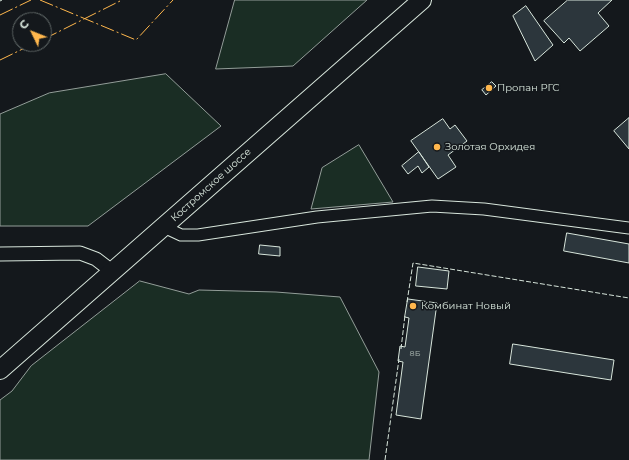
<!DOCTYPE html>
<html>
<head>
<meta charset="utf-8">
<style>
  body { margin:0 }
  #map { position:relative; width:629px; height:460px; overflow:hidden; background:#14181c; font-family:Montserrat,sans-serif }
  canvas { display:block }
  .north { position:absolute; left:12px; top:12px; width:40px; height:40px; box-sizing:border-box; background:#14181c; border:1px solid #626a69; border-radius:50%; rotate:313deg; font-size:11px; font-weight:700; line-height:16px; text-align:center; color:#d8e6dc }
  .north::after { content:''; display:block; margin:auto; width:14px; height:18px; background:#ffb74d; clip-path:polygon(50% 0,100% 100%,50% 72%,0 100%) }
</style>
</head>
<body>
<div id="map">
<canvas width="629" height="460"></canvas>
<div class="north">С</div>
</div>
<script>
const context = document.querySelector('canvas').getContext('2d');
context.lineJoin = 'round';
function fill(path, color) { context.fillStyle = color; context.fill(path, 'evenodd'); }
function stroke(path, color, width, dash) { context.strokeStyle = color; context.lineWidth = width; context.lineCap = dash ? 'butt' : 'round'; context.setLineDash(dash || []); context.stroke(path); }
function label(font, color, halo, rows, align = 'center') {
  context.font = font + ' Montserrat,sans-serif'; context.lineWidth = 3; context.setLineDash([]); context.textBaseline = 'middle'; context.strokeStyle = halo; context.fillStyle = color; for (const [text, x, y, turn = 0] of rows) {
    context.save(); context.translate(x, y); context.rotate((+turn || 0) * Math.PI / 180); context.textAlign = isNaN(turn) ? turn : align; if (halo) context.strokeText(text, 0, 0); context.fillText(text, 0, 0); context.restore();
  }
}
const green = new Path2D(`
  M235,0h132l-74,66 -77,3z
  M166,74l55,52 -133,100h-88v-112l49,-21z
  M359,145l34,57 -82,7 11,-41z
  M140,281l49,13 10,-4 77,2 64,5 39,75 -10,88h-369v-60l12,-9 19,-25z`);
const building = new Path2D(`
  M568,0h44l-14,13 11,13 -29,25 -11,-13 -5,5 -20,-22z
  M526,6l27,39 -18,16 -22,-45z
  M492,82l4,4 -10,9 -4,-5z
  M629,118v31l-15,-18z
  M443,119l7,10 5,-4 12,16 -19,14 8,12 -18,12 -27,-38z
  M419,152l10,15 -7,6 -4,-7 -10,8 -6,-8z
  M567,233l62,11v19l-65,-12z
  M260,245l20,2v9l-21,-2z
  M418,267l31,4 -2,18 -31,-3z
  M408,299l29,4 -16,116 -25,-4 7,-53 -5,-1 2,-15 5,1 4,-29 -4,-1z
  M513,344l101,16 -3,20 -101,-16z`);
const minor = new Path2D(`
  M164,227l17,8h17l119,-18 115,-11 52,3 145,19`);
const tertiary = new Path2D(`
  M0,254l80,-1 16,6 17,13`);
const trunk = new Path2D(`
  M0,370l422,-370`);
const fence = new Path2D(`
  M0,1l2,-1
  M407,302l6,-39 216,35
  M401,349l4,-34
  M385,460l14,-101`);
const power = new Path2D(`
  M40,0l96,40 37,-40
  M0,15l31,-15
  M44,39l78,-39
  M0,60l33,-16`);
const markers = [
  [489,88,4,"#ffb74d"],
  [437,147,4,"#ffb74d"],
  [413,306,4,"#ffb74d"]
];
const numberNames = [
  ["8Б",415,354]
];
const poiNames = [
  ["Пропан РГС",497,88],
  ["Золотая Орхидея",445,147],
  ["Комбинат Новый",421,306]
];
const streetNames = [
  ["Костромское шоссе",211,185,-42]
];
fill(green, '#1a2d24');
stroke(green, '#939e99', 1);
fill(building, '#2c363c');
stroke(building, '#d8e6dc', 1);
stroke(minor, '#d8e6dc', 13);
stroke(tertiary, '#d8e6dc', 15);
stroke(trunk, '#d8e6dc', 20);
stroke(minor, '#14181c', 11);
stroke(tertiary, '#14181c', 13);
stroke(trunk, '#14181c', 18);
stroke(fence, '#d8e6dc', 1, [5, 2]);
stroke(power, '#ffb74d', 1, [14, 3, 2, 3]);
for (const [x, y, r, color] of markers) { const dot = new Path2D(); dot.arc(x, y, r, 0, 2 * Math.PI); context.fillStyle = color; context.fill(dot); stroke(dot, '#14181c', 1.5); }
label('8px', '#adbab4', null, numberNames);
label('10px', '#d8e6dc', '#14181c', poiNames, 'left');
label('10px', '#d8e6dc', '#14181c', streetNames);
</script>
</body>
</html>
